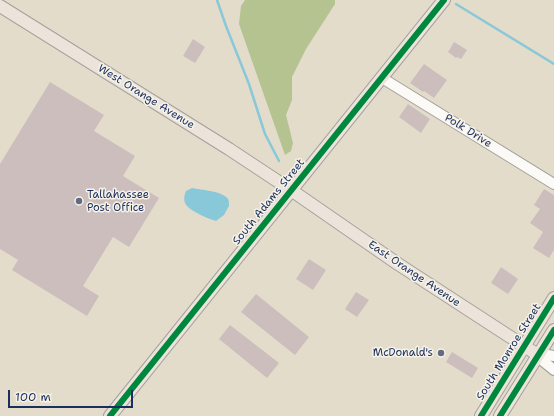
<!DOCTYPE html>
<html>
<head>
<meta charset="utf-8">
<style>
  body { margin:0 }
  #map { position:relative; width:554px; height:416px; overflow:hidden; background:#e4dcca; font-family:"Shantell Sans",sans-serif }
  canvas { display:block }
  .scale { position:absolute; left:8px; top:390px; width:125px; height:18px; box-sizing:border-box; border:2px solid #1b2f5e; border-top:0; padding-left:5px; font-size:12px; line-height:14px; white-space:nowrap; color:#1b2f5e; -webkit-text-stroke:3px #f7f3e8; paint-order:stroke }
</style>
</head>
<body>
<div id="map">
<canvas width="554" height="416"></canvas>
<div class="scale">100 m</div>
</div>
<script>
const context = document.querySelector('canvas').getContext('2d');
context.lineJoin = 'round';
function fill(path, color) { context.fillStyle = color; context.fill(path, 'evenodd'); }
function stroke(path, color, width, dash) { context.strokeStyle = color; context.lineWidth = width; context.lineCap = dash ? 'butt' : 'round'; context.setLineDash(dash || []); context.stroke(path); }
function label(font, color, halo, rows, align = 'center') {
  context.font = font + ' "Shantell Sans",sans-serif'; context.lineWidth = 3; context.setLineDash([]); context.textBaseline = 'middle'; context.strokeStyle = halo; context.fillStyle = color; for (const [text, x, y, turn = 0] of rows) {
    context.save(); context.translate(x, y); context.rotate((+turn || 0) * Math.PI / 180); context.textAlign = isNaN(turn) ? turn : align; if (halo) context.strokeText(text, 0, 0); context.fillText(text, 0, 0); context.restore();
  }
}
const forest = new Path2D(`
  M245,0h90v4l-29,45 -14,28v23l-6,15 7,28 -2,8 -6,4 -46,-131 2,-18z`);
const water = new Path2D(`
  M192,188c9,2 31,3 36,11 1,1 1,5 1,7l-5,9 -8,6c-7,-2 -24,-9 -29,-15 -4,-4 -3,-11 -1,-15z`);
const stream = new Path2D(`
  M217,0l9,26 23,58 16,50 14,27
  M456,4l98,60`);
const building = new Path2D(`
  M193,39l12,8 -10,16 -12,-7z
  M454,42l13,8 -6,9 -4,-2 -1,1 -8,-6z
  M424,64l23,16 -13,18 -10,-7 -1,1 -13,-9z
  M50,82l54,33 -10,16 41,25 -12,20 36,22 -30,49 -16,-10 -30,49 16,10 -12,20 -75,-46 6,-10 -18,-11v-85z
  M408,104l22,15 -9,14 -22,-16z
  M544,189l10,6v55l-5,8 -16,-10 10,-16 -13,-9 10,-14 -6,-4z
  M309,259l17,11 -13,20 -17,-11z
  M501,267l17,12 -10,15 -17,-11z
  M356,292l13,8 -12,17 -12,-8z
  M256,294l53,43 -14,18 -54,-43z
  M230,325l49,38 -12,15 -48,-39z
  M452,352l26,16 -6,10 -26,-16z`);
const minor = new Path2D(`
  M382,78l172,106
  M538,355l5,6 11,9
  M538,355h10l6,1`);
const major = new Path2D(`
  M0,6l229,143 62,41 107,74 140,91
  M110,416l334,-416
  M481,416l73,-118
  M500,416l54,-86`);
const cycleway = new Path2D(`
  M110,416l334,-416
  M481,416l73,-118
  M500,416l54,-86`);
const markers = [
  [79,201,4,"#616c84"],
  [441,353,4,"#616c84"]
];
const streetNames = [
  ["West Orange Avenue",146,97,32],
  ["Polk Drive",468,131,32],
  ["South Adams Street",269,202,-51],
  ["East Orange Avenue",414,274,34],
  ["South Monroe Street",509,352,-58]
];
const poiNames = [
  ["Tallahassee",87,195],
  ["Post Office",87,208],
  ["McDonald's",433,353,"right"]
];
fill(forest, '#b5c391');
fill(water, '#88c8d8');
stroke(stream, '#88c8d8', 2.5);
fill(building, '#cdbebe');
stroke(minor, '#a3a19c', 12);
stroke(major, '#a3a19c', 14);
stroke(minor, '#fbfaf7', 10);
stroke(major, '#ece4db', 12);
stroke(cycleway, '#00873e', 6);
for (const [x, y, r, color] of markers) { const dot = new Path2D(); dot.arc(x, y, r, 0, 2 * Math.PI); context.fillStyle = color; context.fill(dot); stroke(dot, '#f7f3e8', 1.5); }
label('11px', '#1b2f5e', '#f7f3e8', streetNames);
label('11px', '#1b2f5e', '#f7f3e8', poiNames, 'left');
</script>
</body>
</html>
